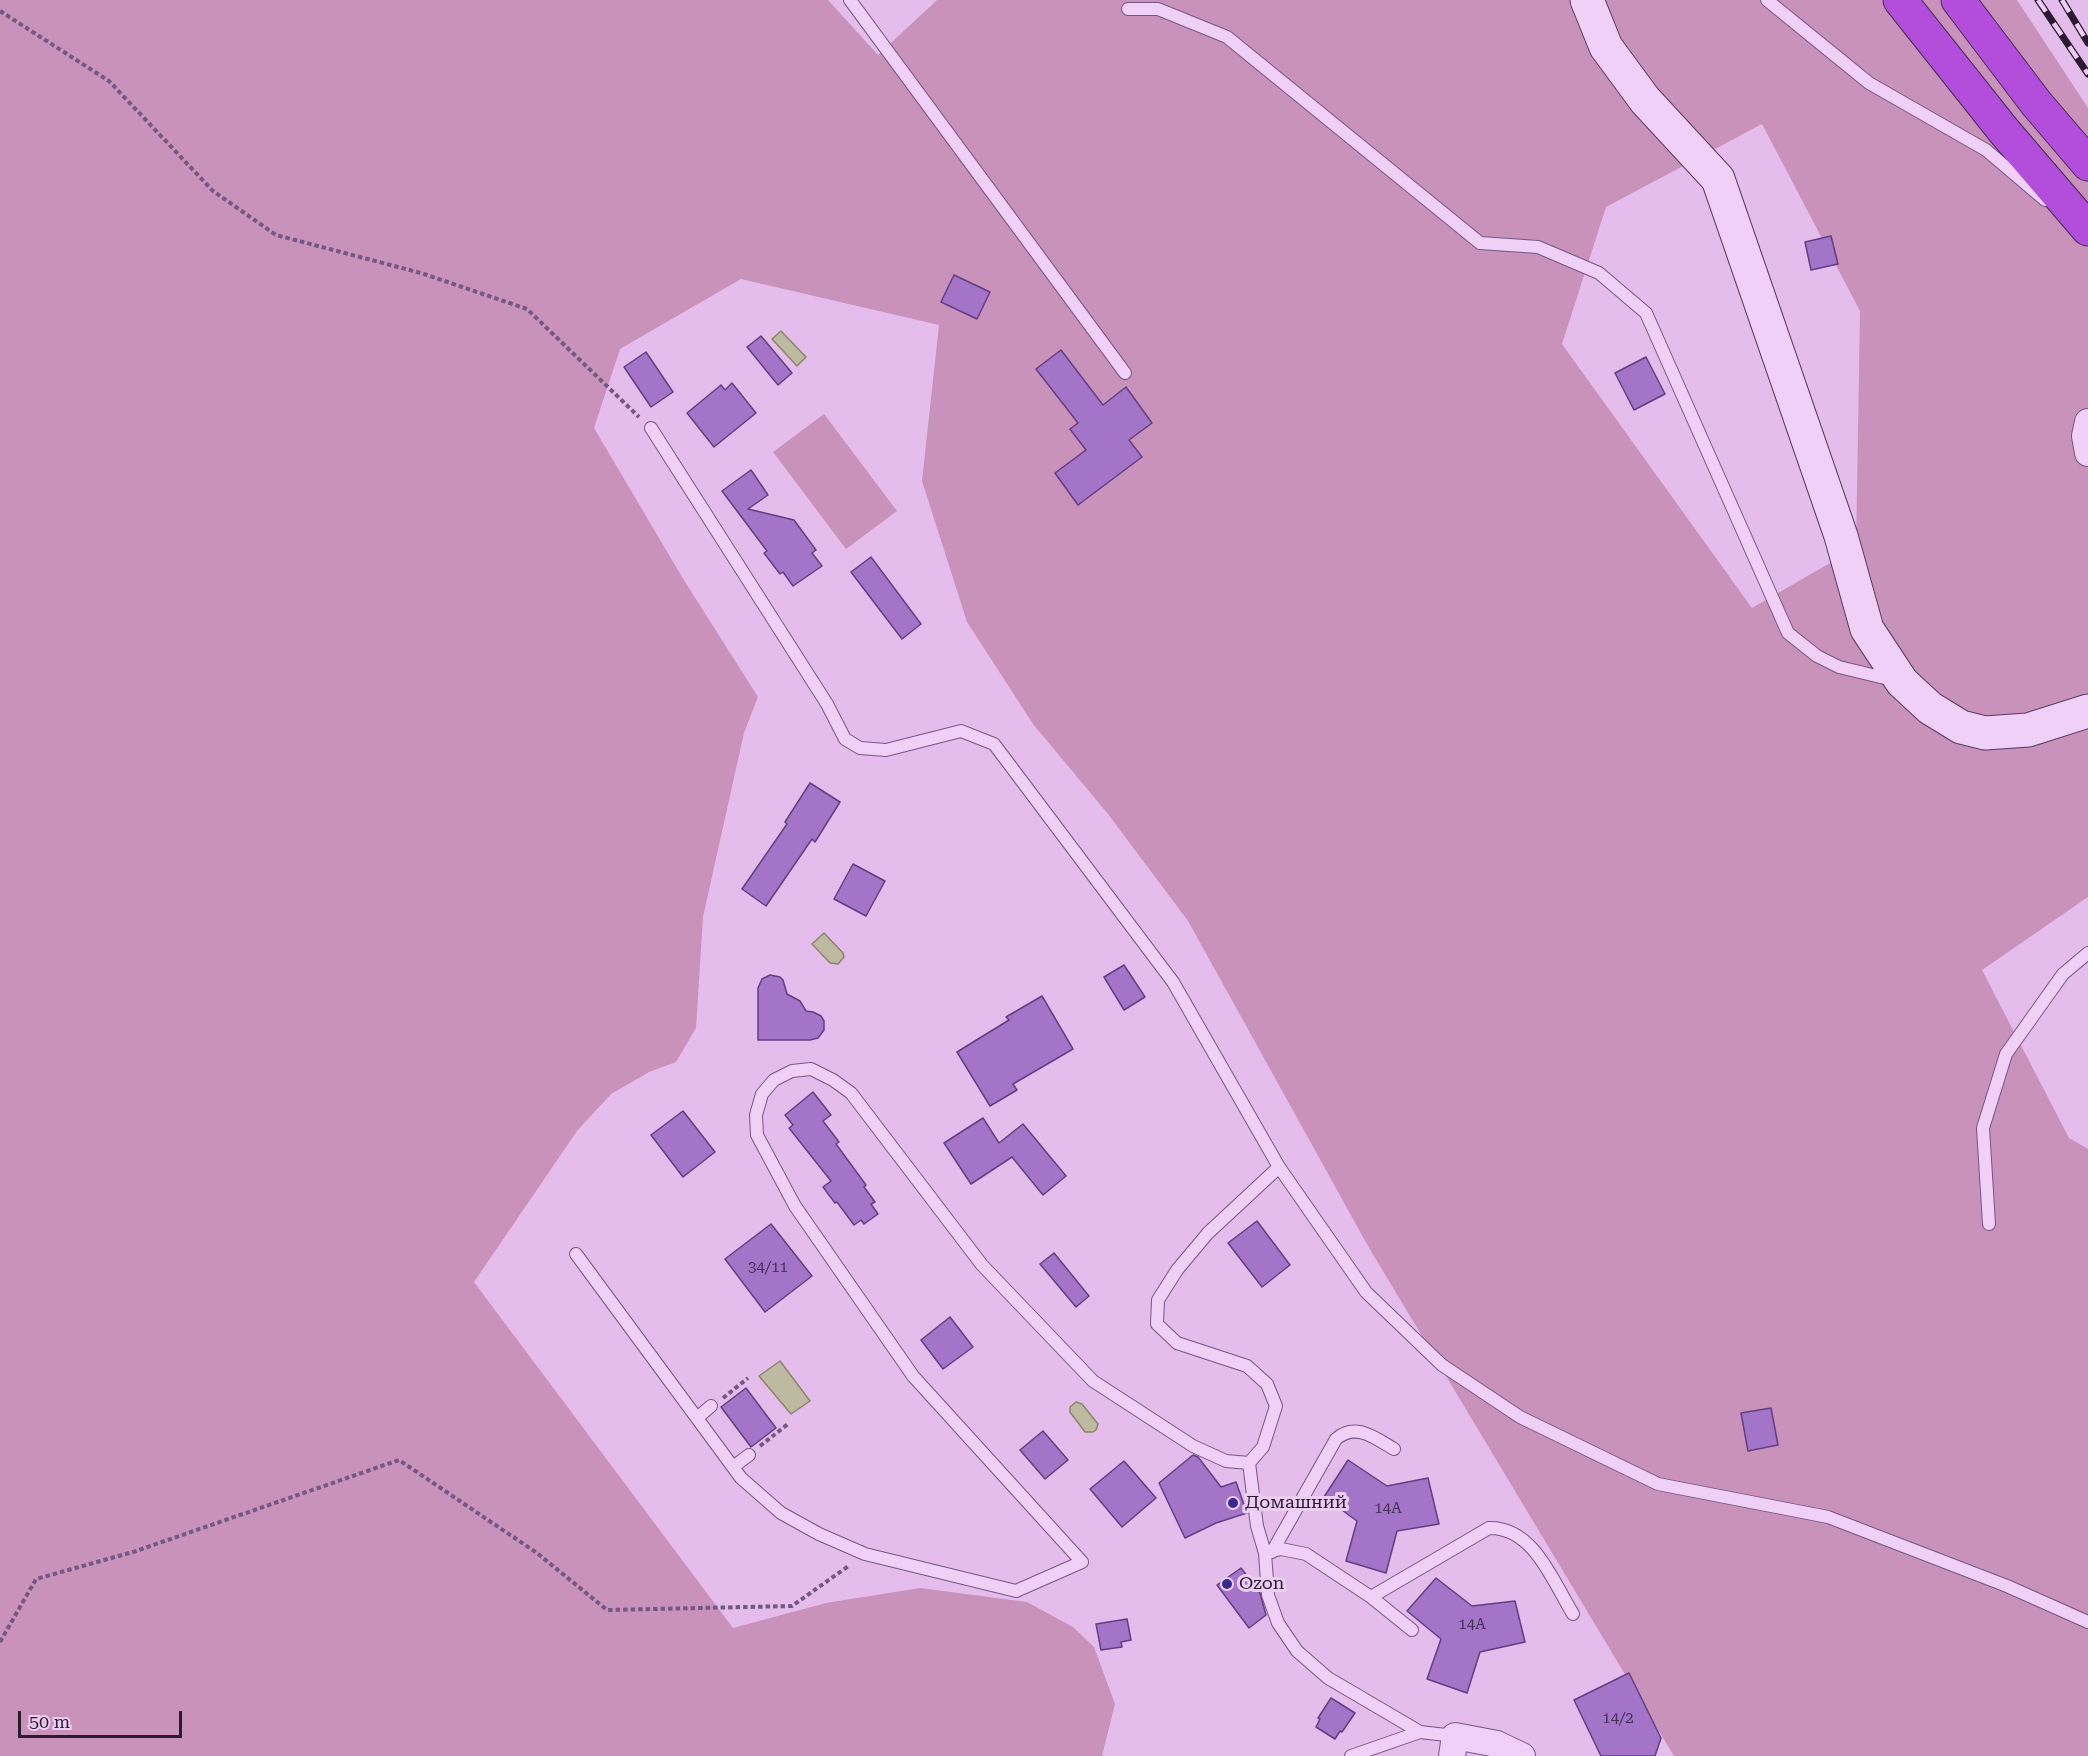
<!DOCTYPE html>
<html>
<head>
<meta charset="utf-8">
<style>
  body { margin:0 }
  #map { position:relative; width:2088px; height:1756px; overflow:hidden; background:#e5bdec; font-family:"Roboto Serif",serif }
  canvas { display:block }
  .scale { position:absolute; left:18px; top:1711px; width:164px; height:27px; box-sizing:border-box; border:3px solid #2a1b33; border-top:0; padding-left:8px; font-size:18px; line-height:21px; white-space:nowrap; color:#2a1b33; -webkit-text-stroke:4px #eecdf4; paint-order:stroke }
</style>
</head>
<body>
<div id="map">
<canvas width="2088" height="1756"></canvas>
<div class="scale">50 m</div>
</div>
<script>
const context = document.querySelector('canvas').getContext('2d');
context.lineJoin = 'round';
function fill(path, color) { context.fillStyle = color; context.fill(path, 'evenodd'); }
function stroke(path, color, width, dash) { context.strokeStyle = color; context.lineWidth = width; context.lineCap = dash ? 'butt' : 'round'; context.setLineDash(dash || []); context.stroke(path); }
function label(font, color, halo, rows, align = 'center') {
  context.font = font + ' "Roboto Serif",serif'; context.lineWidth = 6; context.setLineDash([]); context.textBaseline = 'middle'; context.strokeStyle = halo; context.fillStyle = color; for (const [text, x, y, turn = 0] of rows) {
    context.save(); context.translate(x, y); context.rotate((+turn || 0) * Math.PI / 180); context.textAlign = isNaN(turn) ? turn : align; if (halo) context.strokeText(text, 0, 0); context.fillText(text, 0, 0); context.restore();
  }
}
const green = new Path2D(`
  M0,0h828l50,55 59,-55h1080l71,108v789l-106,73 87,168 19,11v607h-414l-306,-510 -180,-325 -80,-107 -75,-90 -66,-102 -45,-141 17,-156 -198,-46 -121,70 -26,79 88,149 76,120 -14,36 -41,184 -7,111 -20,34 -27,10 -38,22 -34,37 -103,151 259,346 93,-25 94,-15 107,14 46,25 21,20 21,57 -13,52h-1102zM1762,124l98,187 -4,237 -104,60 -190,-264 44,-137z
  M824,414l73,97 -51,38 -73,-97z`);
const water = new Path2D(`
  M781,331l25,26 -9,9 -25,-27z
  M824,933l19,20 1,4 -6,7 -8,-1 -18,-19z
  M780,1361l30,40 -19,13 -32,-38z
  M1076,1402l6,2 16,20 -2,6 -3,2h-8l-15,-20v-5z`);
const building = new Path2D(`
  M1831,236l7,28 -27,6 -6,-28z
  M954,275l36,17 -13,27 -36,-17z
  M761,336l31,37 -14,12 -31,-38z
  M1061,350l42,55 23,-18 26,36 -23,17 13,17 -64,48 -23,-32 31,-23 -16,-21 8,-6 -42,-54z
  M646,352l27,40 -22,15 -27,-40z
  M1646,357l19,37 -31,16 -19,-37z
  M732,383l24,30 -42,34 -27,-34 34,-28 4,5z
  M751,470l17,25 -20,14 46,11 22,30 -4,3 10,13 -29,20 -10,-14 -3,2 -16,-21 3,-2 -45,-60z
  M871,557l50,67 -19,15 -51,-67z
  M810,783l30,19 -25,40 -3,-3 -46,67 -24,-17 45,-65 -2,-2z
  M853,864l32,17 -19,35 -32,-17z
  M1124,965l21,32 -21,13 -20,-33z
  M770,975l10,2 3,3 4,14 13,7 6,10 7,1 8,4 3,5v9l-6,8 -8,2h-52v-52l4,-9z
  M1042,996l31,53 -60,35 4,6 -27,16 -33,-54 52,-32 -3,-3z
  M813,1092l18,23 -8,6 16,21 -3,2 30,41 -2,2 11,15 -4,2 7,10 -14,10 -3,-4 -7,5 -17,-23 -2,1 -12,-16 8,-6 -42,-53 4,-3 -8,-10z
  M683,1111l32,41 -32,25 -32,-42z
  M983,1118l16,25 24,-19 43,52 -23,19 -31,-38 -41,27 -27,-41z
  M1257,1221l33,44 -28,22 -34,-44z
  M771,1224l41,52 -47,36 -40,-53z
  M1054,1253l35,43 -13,11 -36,-43z
  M950,1317l23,30 -30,22 -22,-29z
  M746,1388l30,40 -25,19 -30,-40z
  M1771,1408l7,37 -30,6 -7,-38z
  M1043,1431l25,29 -23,19 -25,-29z
  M1193,1455l5,2 23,30 15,-5 11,31 -31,10 -31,15 -26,-55z
  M1348,1460l39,26 41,-8 11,46 -42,7 -11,42 -40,-12 11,-40 -33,-24z
  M1124,1461l32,37 -34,29 -32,-38z
  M1241,1568l19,25 6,22 -17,13 -32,-43z
  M1436,1578l36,28 43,-5 10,41 -45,10 -13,41 -40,-14 14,-40 -34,-28z
  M1127,1619l4,21 -10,2 1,5 -21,3 -5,-26z
  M1629,1673l32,65 -6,18h-54l-27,-56z
  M1331,1698l24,15 -13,19 -2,-1 -5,8 -19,-12 4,-8 -2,-1z`);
const path = new Path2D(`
  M0,11l109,70 104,110 63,44 145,38 106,36 112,108
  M723,1398l25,-20
  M760,1446l28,-22
  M0,1642l36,-63 97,-27 266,-92 138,93 70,57 185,-4 58,-41`);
const lane = new Path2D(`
  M850,0l275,373
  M1767,0l102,83 117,67 59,50
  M1128,9h30l69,28 253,206 58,4 61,26 47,40 142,320 29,23 22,11 54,13
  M651,428l176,276 18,35 15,9 26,2 75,-19 33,13 179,238 106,185 87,125 76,73 78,52 138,67 170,33 179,69 81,36
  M1989,1224l-6,-96 23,-74 57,-80 25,-21
  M576,1254l165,224 40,35 38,21 46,20 151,37 66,-29 -169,-186 -118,-170 -38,-71 -1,-20 6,-21 12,-14 18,-9 19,-2 22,11 18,13 131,172 111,116 100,65 33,15 23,2 8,63 8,27 3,42 10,28 19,28 31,27 92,54 35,4
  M697,1418l14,-12
  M1249,1463l14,-16 13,-41 -9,-22 -20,-18 -70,-23 -20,-19 1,-24 19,-30 31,-37 71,-66
  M733,1467l16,-12
  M1268,1552l13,-3 25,5 65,43 41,33
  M1272,1552l64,-113c20,-17 39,-1 58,10
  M1371,1597l118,-69c45,-1 64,54 84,86
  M1351,1756l69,-24`);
const street = new Path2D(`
  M2088,422l-3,14 3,17
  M1452,1756l3,-20 42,8 25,12`);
const secondary = new Path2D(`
  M1587,0l19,47 39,53 73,79 123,357 26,93 35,53 28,26 31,19 24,6 43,-3 60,-19`);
const highway = new Path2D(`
  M1900,0l104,131 84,98
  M1958,0l78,103 52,61`);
const rail = new Path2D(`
  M2038,0l50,74
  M2062,0l26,43`);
const markers = [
  [1233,1503,6,"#372990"],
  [1227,1584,6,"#372990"]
];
const numberNames = [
  ["34/11",768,1268],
  ["14А",1388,1509],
  ["14А",1472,1625],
  ["14/2",1618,1719]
];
const poiNames = [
  ["Домашний",1245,1503],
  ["Ozon",1239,1584]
];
fill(green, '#c992bb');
fill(water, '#beb9a1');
stroke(water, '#8a8769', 1.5);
fill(building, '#a474c9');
stroke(building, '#633e82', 1.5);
stroke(lane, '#755783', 14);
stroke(street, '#755783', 28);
stroke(secondary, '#563b65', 35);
stroke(highway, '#422c51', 35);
stroke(path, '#755783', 4, [4.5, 3]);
stroke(lane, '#f1d0f7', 12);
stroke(street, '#f1d0f7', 26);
stroke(secondary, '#f1d0f7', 33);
stroke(highway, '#b24edb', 33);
stroke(rail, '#2a1b33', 7);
stroke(rail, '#eecdf4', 4.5, [14]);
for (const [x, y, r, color] of markers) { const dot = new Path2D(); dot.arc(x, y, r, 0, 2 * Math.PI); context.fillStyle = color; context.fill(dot); stroke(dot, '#eecdf4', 2); }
label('15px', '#483158', null, numberNames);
label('18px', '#2a1b33', '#eecdf4', poiNames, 'left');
</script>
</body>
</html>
